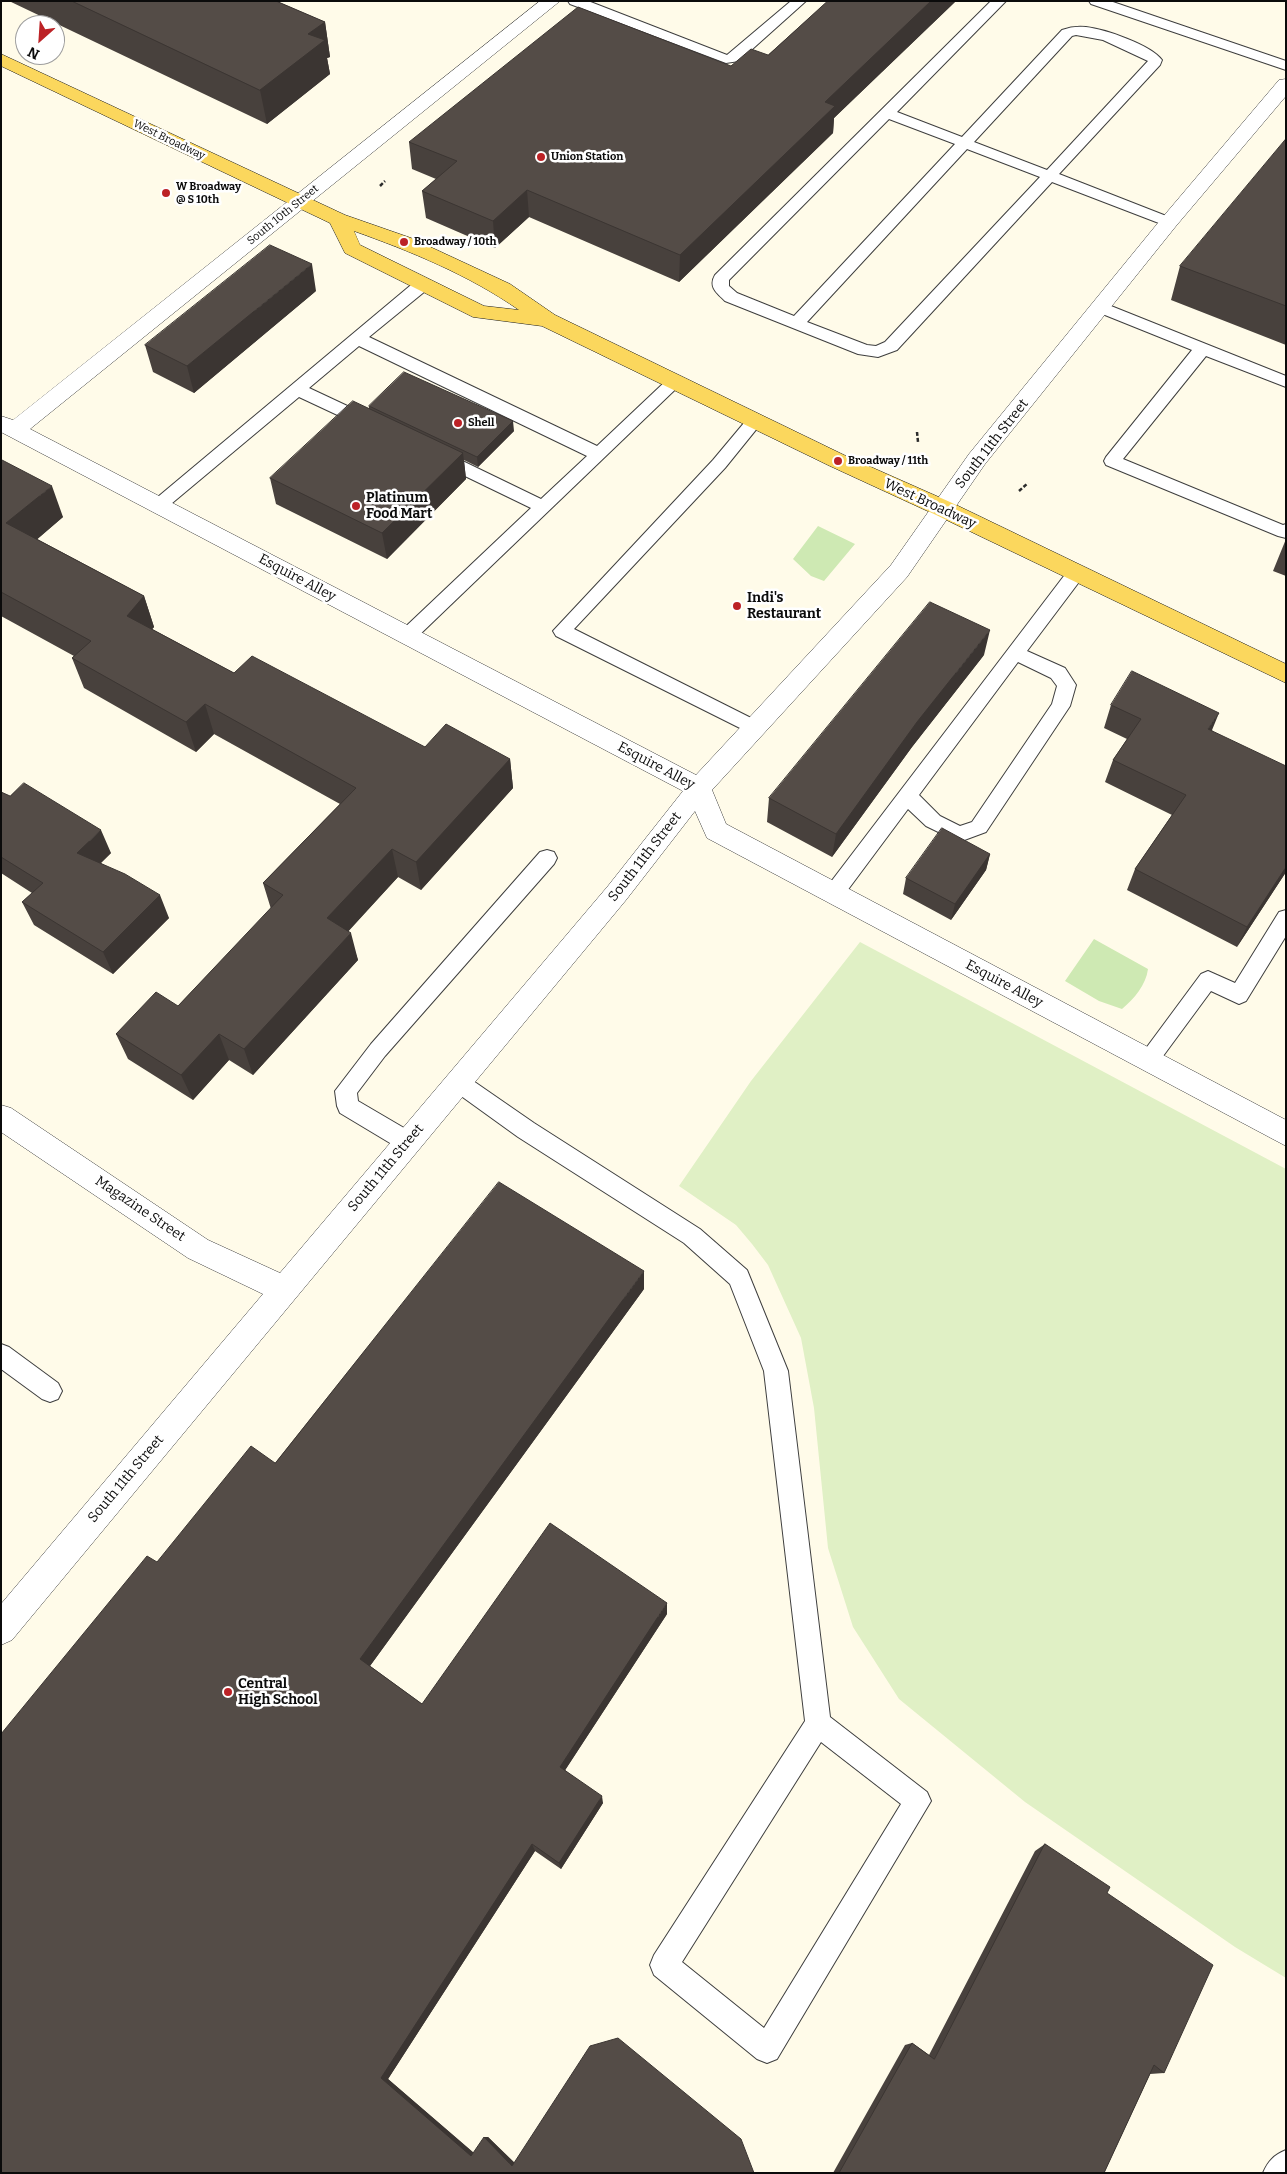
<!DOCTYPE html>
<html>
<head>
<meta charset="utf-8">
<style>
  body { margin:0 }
  #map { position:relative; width:1287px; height:2174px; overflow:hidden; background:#fffbe9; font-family:Bitter,serif }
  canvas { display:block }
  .frame { position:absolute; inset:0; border:2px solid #0b0b0b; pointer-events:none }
  .north { position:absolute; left:15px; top:15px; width:50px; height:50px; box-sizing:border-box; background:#fff; border:1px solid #9d9d9d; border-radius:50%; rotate:206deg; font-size:14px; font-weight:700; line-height:20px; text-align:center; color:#0b0b0b }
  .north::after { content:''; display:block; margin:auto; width:18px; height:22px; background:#bc2226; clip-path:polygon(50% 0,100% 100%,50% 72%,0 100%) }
</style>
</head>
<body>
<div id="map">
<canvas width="1287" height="2174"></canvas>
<div class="frame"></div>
<div class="north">N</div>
</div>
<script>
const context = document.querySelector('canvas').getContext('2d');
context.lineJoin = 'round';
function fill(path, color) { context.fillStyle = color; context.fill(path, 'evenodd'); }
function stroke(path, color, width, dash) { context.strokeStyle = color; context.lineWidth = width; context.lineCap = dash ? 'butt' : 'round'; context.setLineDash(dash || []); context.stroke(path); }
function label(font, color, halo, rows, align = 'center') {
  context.font = font + ' Bitter,serif'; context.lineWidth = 5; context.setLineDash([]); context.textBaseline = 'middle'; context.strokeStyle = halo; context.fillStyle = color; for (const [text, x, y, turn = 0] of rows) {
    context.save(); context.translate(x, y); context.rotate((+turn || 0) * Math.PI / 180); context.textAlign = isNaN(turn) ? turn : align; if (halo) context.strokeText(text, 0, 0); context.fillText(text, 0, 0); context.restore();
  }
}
const green = new Path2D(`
  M818,526l37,18 -31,37 -13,-5 -18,-17z
  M1094,939l54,30c-2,16 -14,30 -26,40l-23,-8 -34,-20z`);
const pitch = new Path2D(`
  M860,942l426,227v809l-51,-31 -210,-145 -126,-103 -46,-72 -25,-79 -14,-140 -13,-70 -33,-73 -16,-21 -16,-19 -57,-39 72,-105z`);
const path = new Path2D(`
  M380,186l5,-5
  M917,432l1,10
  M1019,491l9,-8`);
const lane = new Path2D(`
  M568,1h20l139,54 64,-54h15l-67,60 -13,2 -156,-59z
  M991,1h15l-109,111 65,25 100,-107c8,-3 15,-4 24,-3 19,2 65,18 76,33l-2,5 -101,109 115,45 3,3 -3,3h-10l-112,-43 -155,168 -19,7 -20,-3 -133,-53c-8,-8 -17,-14 -10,-26zM1076,35l27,5 45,21 -101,109 -73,-28 98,-106zM889,119l66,25 -161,172 -57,-23 -8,-7v-6zM967,149l73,28 -155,165 -9,4 -9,-1 -60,-23z
  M1089,1h21l176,60v9l-195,-66z
  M423,279l6,1 2,4 -2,4 -60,49 228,109 72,-68 6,-1 6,1 2,4 -270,259 -6,2 -6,-2 -3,-5 3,-5 130,-123 -97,-47 -2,-4 2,-4 6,-2 6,2 95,46 46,-43 -228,-110 -50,42 64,30 2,4 -2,4 -6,2 -6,-2 -62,-29 -134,112 -6,2 -6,-2 -3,-4 3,-4 264,-221z
  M1101,302l185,74v11l-80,-31 -83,103 160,66 3,-1v14l-8,-2 -172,-71 -2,-4 2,-4 86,-107 -97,-39 -2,-4 2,-4z
  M755,415l6,2 2,4 -38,47 -151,161 187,94 2,5 -2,5 -7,2 -198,-99 -3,-5 160,-171 36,-43z
  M1076,567l6,1 3,5 -3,5 -55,73 38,17 11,17 -6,21 -84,126 -27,10 -33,-16 -18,-17 -67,90 -7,2 -7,-2 -3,-6 3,-6 243,-319zM1018,662l33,16 6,8 -5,18 -80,118 -12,4 -20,-10 -21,-21z
  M547,850l7,2 3,6 -3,6 -169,192 -28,37 1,8 58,34 3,7 -3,7 -8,3 -8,-3 -60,-36 -3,-7 -2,-15 36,-47 169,-192z
  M1286,910v26l-40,65 -7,3 -28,-13 -56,76 -7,3 -7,-3 -4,-6 4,-6 60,-81 7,-3 27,12 44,-71z
  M458,1073l8,3 68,47 166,106 47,41 41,101 42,346 97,75 4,9 -154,258 -10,4 -10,-4 -103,-84 -4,-10 4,-10 151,-234 -41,-350 -34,-87 -46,-41 -166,-106 -68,-49 -3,-6 3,-6zM821,1742l80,62 -137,224 -82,-66z
  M1,1344l8,3 49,36 4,8 -4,8 -8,3 -8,-3 -41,-30z
  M1286,2150v23h-23c5,-12 11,-18 23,-23z`);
const street = new Path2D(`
  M540,1h20l-530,428 666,346 195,-210 78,-111 193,-236 117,-138 7,-1v17l-110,130 -191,238 -78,113 -195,213 14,34 560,296v26l-579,-308 -12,-27 -69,89 -614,740 -11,5v-41l262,-310 -75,-36 -187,-126v-27l10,3 197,132 72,33 328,-387 75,-95 -682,-359v-16l12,4z`);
const primary = new Path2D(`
  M1,54l344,161 66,23 99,46 45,31 291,141 104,46 336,162v19l-352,-169 -104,-48 -288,-140 -69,-9 -128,-64 -15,-30 -329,-157zM354,231c56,20 115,44 165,79l-35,-4 -124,-61z`);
const wall = new Path2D(`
  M9,1h267l49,21 5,35 -3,1 3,16 -63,50z
  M828,1h128l-122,117 -1,15 -154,149 -150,-65 -34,31 -69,-30 -4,-27 14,-12 -24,-10 -3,-27 322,-76 37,-11z
  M1286,139v206l-115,-45 9,-34z
  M316,291l-122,102 -41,-21 -8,-27z
  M369,406l145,25 -36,36 -14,-7 2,19 -79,80 -111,-55 -6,-26 99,-70z
  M1,460l62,57 -26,22 107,57 10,31 -2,2 82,44 191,74 85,12 3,29 -92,102 -23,-13 -50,54 10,29 -105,115 -24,-15 -36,40 -65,-41 -12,-25 62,-28 93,-97 -8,-26 77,-79 -126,-70 -18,18 -112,-64 -12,-30 2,-2 -73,-40z
  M1286,539v37l-13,-5z
  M984,655l-72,92 -80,110 -65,-35 2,-24z
  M1111,705l101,25 74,142 -49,75 -110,-57 8,-21 37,-54 -67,-33 8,-22 14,-21 -23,-11z
  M1,792l110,61 -10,10 68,55 -56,56 -79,-49 -12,-23 10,-9 -31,-20z
  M990,854l-4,16 -35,50 -48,-26 3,-16z
  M644,1289l-274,377 52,38 245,-90 -102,156 38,33 -42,66 -26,-18 -147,228 86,74 14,-16 26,26 -513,10 156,-611 118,-99z
  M1045,1844l62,49 57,180 -14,1 -46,99h-271l72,-128 7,-2 17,12 106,-204z`);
const shadedWall = new Path2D(`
  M931,1h25l-122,117 -1,15 -154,149 1,-27 145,-153z
  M325,22l5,35 -3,1 3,16 -63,50 -7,-34 48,-56z
  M527,190l2,27 -34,31 -2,-27z
  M312,264l4,27 -122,102 -7,-27z
  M513,421l1,10 -36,36 -1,-10z
  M463,453l3,26 -79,80 -5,-26z
  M52,486l11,31 -44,38 -13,-32z
  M144,596l10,31 -16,19 -11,-30z
  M990,630l-6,25 -72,92 -80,110 4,-23 81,-112z
  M205,704l9,30 -18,18 -10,-30z
  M1219,713l-9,22 -2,-6z
  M510,759l3,29 -92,102 -5,-28z
  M101,830l10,23 -24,23 -10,-23z
  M392,849l6,28 -63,69 -8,-28z
  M990,854l-4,16 -35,50 4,-16z
  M1286,867v5l-49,75 10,-20z
  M160,895l9,23 -56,56 -10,-22z
  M351,933l7,27 -105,115 -9,-26z
  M219,1034l10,26 -36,40 -12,-25z
  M644,1271v18l-277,381 -7,-11z
  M667,1603v11l-105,161 -2,-8z
  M602,1796l1,7 -42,66 -2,-6z
  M532,1844l3,7 -147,228 88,76 -5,1 -90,-78z
  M484,2137h4l28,27 -4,2z`);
const building = new Path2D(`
  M72,1h204l49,21 -17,12 17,6 -65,50z
  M828,1h103l-106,101 10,4 -155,149 -153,-65 -34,31 -71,-30 35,-30 -48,-19 169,-135 153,59 20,-17 17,6z
  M1286,139v167l-106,-40z
  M270,245l42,19 -125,102 -42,-21z
  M404,372l109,49 -36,36 -108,-51z
  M353,401l110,52 -81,80 -112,-55z
  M1,460h1l50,26 -46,37 138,73 -17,20 107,57 18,-17 173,91 21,-23 64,35 -94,103 -24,-13 -65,69 24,15 -107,116 -25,-15 -38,41 -65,-41 40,-42 22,14 105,-111 -20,-12 93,-95 -151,-84 -19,18 -114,-64 19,-17 -90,-49z
  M930,602l60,28 -73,92 -81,112 -67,-36z
  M1132,671l87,42 -11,16 78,37v101l-39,60 -112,-58 51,-74 -73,-35 28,-41 -30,-14z
  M24,783l77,47 -24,23 48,21 35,21 -57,57 -81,-50 21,-19 -42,-26v-65l9,4z
  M942,828l48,26 -35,50 -49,-26z
  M499,1182l145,89 -284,388 62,45 128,-181 117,80 -107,164 42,29 -43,67 -27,-19 -151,234 90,78 13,-19 28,29 78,-120 28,-8 123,101 13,34h-753v-439l146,-178 10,6 94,-116 24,17z
  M1045,1844l65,43 -3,6 106,72 -49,108 -10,-8 -50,108h-265l73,-130 22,16z`);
const markers = [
  [541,157,5,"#bc2226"],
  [166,193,5,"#bc2226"],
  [404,242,5,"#bc2226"],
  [458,423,5,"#bc2226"],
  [838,461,5,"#bc2226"],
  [356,506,5,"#bc2226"],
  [737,606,5,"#bc2226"],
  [228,1692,5,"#bc2226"]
];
const farStreetnames = [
  ["West Broadway",169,140,26],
  ["South 10th Street",283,215,-39]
];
const farPoinames = [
  ["Union Station",551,157],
  ["W Broadway",176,187],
  ["@ S 10th",176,200],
  ["Broadway / 10th",414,242],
  ["Shell",468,423],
  ["Broadway / 11th",848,461]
];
const streetNames = [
  ["South 11th Street",992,444,-52],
  ["West Broadway",930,504,25],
  ["Esquire Alley",297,578,28],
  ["Esquire Alley",656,766,28],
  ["South 11th Street",645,857,-52],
  ["Esquire Alley",1004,984,28],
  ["South 11th Street",386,1168,-50],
  ["Magazine Street",140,1209,34],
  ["South 11th Street",126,1479,-50]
];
const poiNames = [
  ["Platinum",366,498],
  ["Food Mart",366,514],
  ["Indi's",747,598],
  ["Restaurant",747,614],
  ["Central",238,1684],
  ["High School",238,1700]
];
fill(green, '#cee9b3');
fill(pitch, '#e0f0c5');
stroke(lane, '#3e3e3e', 2);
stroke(street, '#3e3e3e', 1);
stroke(primary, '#1c1c1c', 1);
stroke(path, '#2d2d2d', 2.5, [4, 2]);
fill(lane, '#fff');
fill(street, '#fff');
fill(primary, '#fbd75d');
fill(wall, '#48413d');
fill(shadedWall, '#3b3532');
fill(building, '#544c47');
stroke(building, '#3b3532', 1);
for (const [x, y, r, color] of markers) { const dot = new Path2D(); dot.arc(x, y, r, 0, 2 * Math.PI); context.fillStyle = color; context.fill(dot); stroke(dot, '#fff', 2); }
label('11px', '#0b0b0b', '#fff', farStreetnames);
label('bold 11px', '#0b0b0b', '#fff', farPoinames, 'left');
label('14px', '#0b0b0b', '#fff', streetNames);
label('bold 14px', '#0b0b0b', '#fff', poiNames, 'left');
</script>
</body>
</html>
